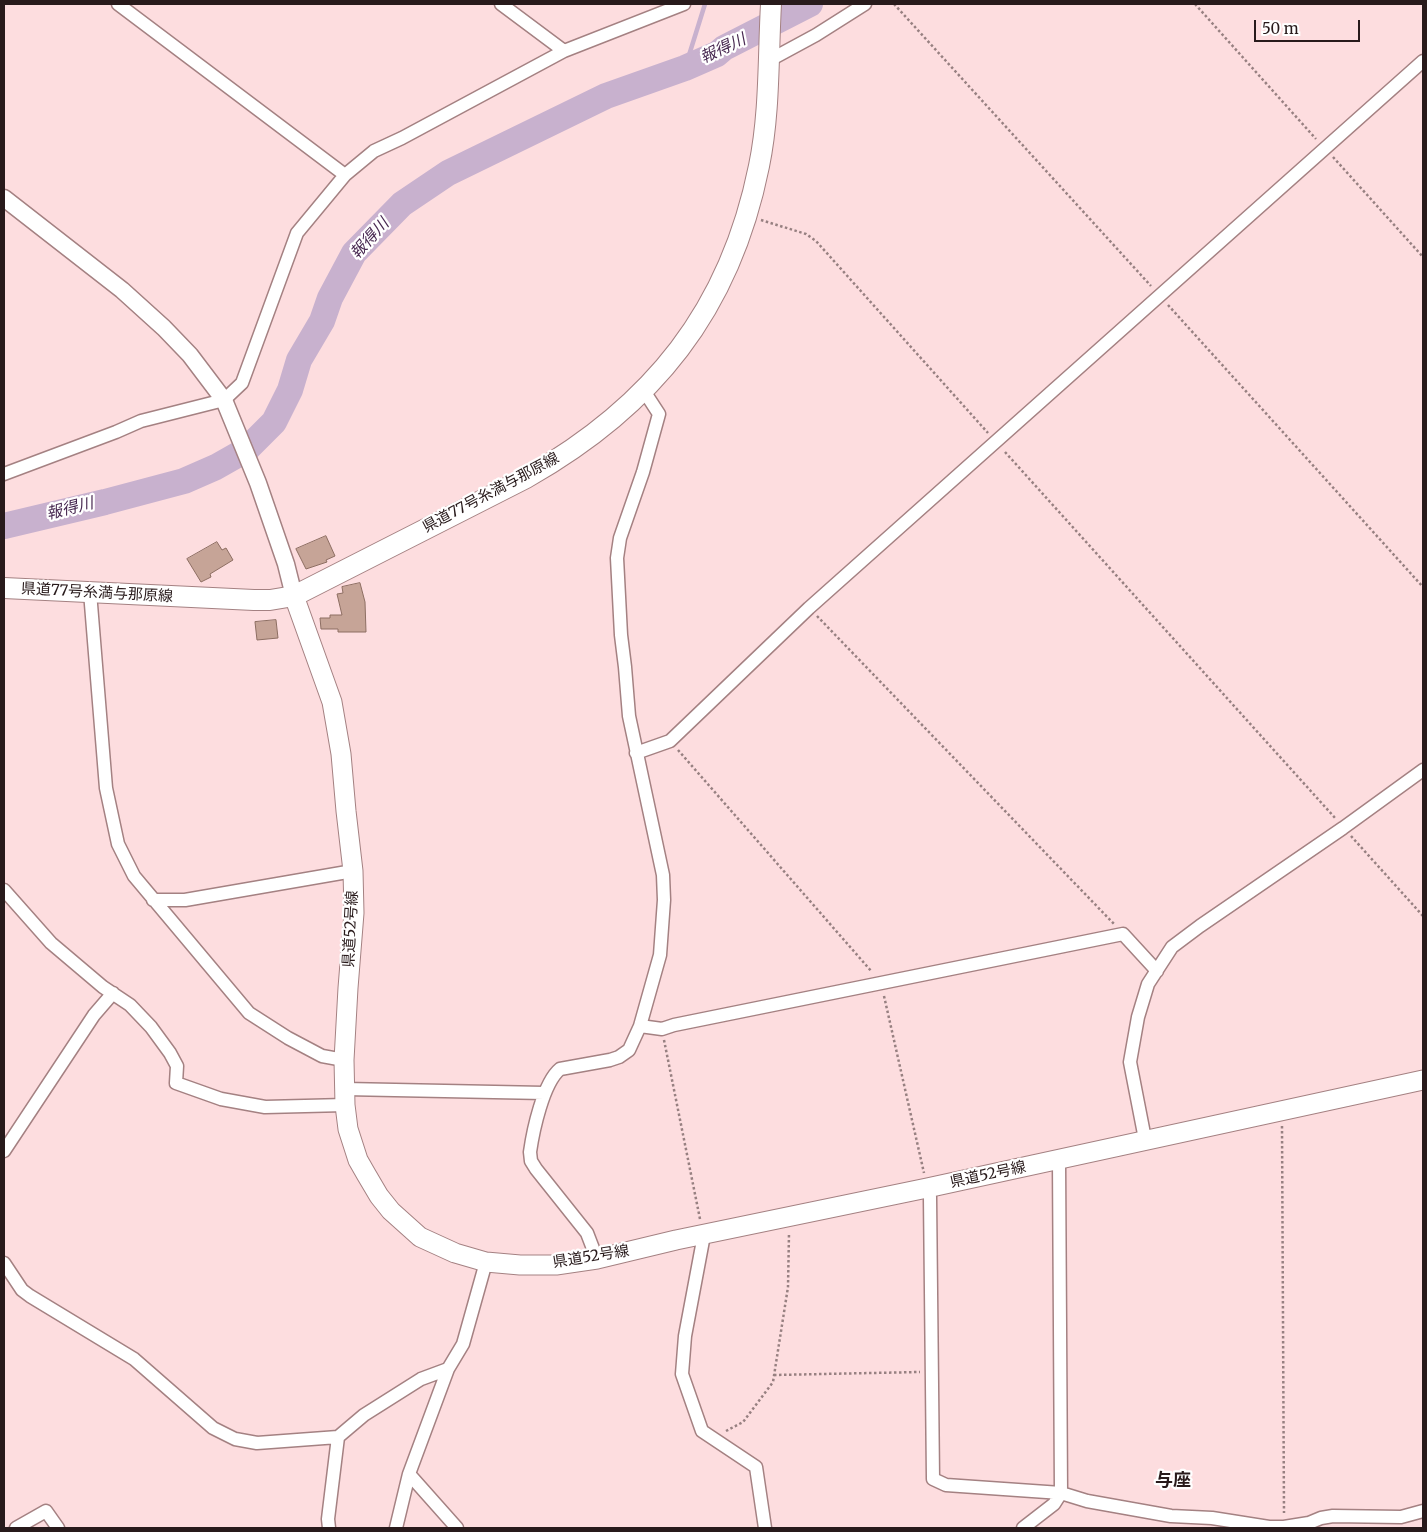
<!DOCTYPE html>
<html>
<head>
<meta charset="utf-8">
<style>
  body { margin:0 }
  #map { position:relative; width:1427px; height:1532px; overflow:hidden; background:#fddddf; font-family:Merriweather,serif }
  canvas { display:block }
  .frame { position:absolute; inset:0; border:5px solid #281a1b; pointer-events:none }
  .scale { position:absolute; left:1254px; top:20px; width:106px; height:22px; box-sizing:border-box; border:2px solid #281a1b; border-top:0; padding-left:6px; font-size:15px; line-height:18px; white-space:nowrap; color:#281a1b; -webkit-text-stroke:4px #fff; paint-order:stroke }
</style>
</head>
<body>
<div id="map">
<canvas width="1427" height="1532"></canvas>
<div class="frame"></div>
<div class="scale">50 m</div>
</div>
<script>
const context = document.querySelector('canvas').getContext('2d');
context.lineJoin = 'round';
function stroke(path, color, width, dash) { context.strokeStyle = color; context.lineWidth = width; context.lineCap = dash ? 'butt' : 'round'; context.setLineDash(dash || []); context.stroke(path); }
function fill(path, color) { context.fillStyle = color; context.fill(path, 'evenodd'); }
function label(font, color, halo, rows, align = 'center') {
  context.font = font + ' Merriweather,"Noto Sans JP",serif'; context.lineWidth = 4.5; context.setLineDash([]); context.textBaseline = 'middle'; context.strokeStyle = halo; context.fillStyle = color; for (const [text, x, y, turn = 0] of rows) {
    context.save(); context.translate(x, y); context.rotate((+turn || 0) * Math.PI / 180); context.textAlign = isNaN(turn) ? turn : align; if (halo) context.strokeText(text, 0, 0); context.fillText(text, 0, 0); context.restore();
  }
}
const stream = new Path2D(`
  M685,68l20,-64`);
const river = new Path2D(`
  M4,526l101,-24 79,-21 32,-14 30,-17 28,-28 16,-32 9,-30 23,-39 8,-23 24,-45 48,-49 46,-31 158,-77 79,-28 32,-14 7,-6 86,-44`);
const building = new Path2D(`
  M326,536l9,20 -9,4 1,2 -21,7 -10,-20z
  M217,542l5,8 4,-2 7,12 -23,14 1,3 -10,5 -14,-23z
  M360,583l5,19 1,30h-28v-3h-17l-1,-11h10v-3h12l-5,-21 6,-1 -1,-6z
  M276,620l2,18 -21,2 -2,-18z`);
const path = new Path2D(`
  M894,4l257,282
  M1195,4l121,135
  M1333,157l90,100
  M761,220l45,14 10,7 172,192
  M1168,305l255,282
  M1005,452l331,367
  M817,616l297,308
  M678,750l194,222
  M1351,836l72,80
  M884,996l40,177
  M664,1040l36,179
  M1282,1126l2,387
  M774,1375l146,-3
  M726,1431l17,-9 30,-40 15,-95 1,-54`);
const minor = new Path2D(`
  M118,4l227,171
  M501,4l63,47
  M768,61l48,-26 49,-31
  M4,474l112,-42 25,-11 83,-21 18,-17 55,-150 48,-58 29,-24 28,-13 162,-87 120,-47
  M90,592l16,196 12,56 16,32 115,137 39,25 34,18 22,4
  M636,753l34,-12 139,-133 614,-547
  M4,890l47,53 52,44 27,18 21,22 19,26 7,13 -1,17 45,16 44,8 80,-2
  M153,900h32l168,-29
  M640,1026l22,3 12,-4 449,-91 34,37
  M345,1089l199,4
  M1145,1139l-15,-77 8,-45 10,-33 24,-37 28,-21 143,-98 80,-58
  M4,1151l90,-136 19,-22
  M927,1188l3,9 3,282 13,6 115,8 26,8 84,15 41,2 57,9h15l25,-4 12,-5 12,-2 68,1 22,-6
  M704,1235l-19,101 -3,38 20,57 54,36 9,61
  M597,1259l-10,-26 -51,-64 -5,-8 -1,-9c3,-21 13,-69 30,-83l50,-9 9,-3 10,-7 11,-24 20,-71 4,-55 -1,-25 -34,-159 -4,-49 -4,-32 -4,-77 3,-20 23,-66 16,-58 -15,-23
  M4,1263l18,27 8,6 104,63 79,69 22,11 22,4 81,-6 26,-22 57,-36 27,-10
  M16,1528l30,-17 12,17
  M329,1528l-1,-9 10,-82
  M396,1528l13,-54
  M457,1528l-48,-54 39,-105 15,-25 23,-82
  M1023,1528l31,-24 7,-11 -2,-333`);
const tertiary = new Path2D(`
  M4,198l118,92 42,38 26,27 34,45 34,83 28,81 8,32`);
const secondary = new Path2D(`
  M294,596l38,106 9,52 5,57 7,60 1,42 -6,75 -4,72 1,45 3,24 10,31 8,14 13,22 12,15 29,26 35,16 31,9 34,3h36l41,-6 79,-19 251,-52 496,-108`);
const primary = new Path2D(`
  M4,588l250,12h16l24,-4 232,-118c127,-72 204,-168 233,-312 11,-53 9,-109 12,-162`);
const streetNames = [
  ["県道77号糸満与那原線",491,493,-28],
  ["県道77号糸満与那原線",97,593,3],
  ["県道52号線",351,929,-87],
  ["県道52号線",988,1175,-12],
  ["県道52号線",591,1257,-9]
];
const waterNames = [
  ["報得川",723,49,-25],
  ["報得川",370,239,-48],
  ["報得川",70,509,-14]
];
const quarterNames = [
  ["与座",1173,1481]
];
stroke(stream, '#c8b1ce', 4.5);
stroke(river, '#c8b1ce', 26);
fill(building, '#c6a497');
stroke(building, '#8d6e62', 1);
stroke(minor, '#a48182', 15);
stroke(tertiary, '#a48182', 19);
stroke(secondary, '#a48182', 21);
stroke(primary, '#a48182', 22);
stroke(path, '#978081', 2.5, [2.5, 2.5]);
stroke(minor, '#fff', 12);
stroke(tertiary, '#fff', 16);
stroke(secondary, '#fff', 19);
stroke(primary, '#fff', 20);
label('15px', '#281a1b', '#fff', streetNames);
label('italic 16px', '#482951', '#fff', waterNames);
label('bold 18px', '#281a1b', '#fff', quarterNames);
</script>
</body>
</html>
